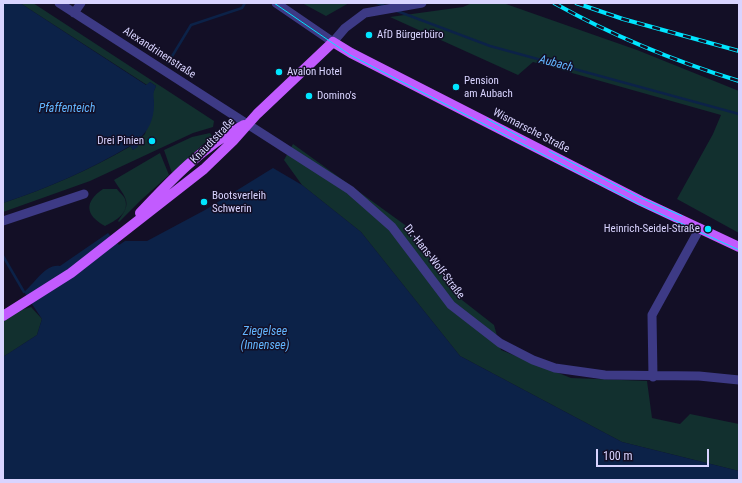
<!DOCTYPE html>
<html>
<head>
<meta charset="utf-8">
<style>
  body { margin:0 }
  #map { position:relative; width:742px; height:483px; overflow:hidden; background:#130f26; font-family:"Roboto Condensed",sans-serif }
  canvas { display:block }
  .frame { position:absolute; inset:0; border:4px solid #d9d4ff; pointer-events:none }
  .scale { position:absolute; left:596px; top:449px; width:113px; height:18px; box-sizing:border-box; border:2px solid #d9d4ff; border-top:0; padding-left:5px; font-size:12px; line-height:14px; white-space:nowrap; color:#d9d4ff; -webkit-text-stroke:3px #130f26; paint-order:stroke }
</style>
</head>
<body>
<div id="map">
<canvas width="742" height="483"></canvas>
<div class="frame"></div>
<div class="scale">100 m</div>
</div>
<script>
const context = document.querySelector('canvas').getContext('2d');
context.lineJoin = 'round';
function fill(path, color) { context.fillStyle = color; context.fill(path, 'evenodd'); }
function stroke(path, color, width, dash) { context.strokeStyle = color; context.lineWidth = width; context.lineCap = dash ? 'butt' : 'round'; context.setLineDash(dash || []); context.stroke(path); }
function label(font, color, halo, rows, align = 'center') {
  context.font = font + ' "Roboto Condensed",sans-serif'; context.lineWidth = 3; context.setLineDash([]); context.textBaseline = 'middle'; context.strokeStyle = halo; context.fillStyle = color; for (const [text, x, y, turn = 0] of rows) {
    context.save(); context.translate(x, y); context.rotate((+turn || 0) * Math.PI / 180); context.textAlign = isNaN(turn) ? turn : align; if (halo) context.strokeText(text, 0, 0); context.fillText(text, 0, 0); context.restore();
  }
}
const green = new Path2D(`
  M20,3h13l181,118 -1,6 -20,6 -103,48 -87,31v-9c45,-15 86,-33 128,-57l2,4 3,-7 9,-9 9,-31 -2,-8 4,-9 -6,-4 -3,3z
  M302,3h47l-23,13z
  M472,3h31l134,47 102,41v142l-62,-34 36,-65 8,-19 -188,-53 -15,13 -128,-58 73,-10z
  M210,133l2,3 -1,1 -39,36 -8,-23 28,-13z
  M293,144l112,81 57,75 32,25 7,25 70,28 76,3 5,37 28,6 10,-10 49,10v47l-117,-29 -162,-86 -99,-124 -59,-47 -18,-25z
  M160,153l9,22 -28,25 -22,22 -1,-1c15,-19 8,-22 -4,-41z
  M103,189h14c2,3 7,7 8,10 5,14 -10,22 -20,27 -20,-11 -21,-24 -2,-37z
  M31,307l11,12 -5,16 -34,22v-37l18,-10z`);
const water = new Path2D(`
  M3,3h17l126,82 4,-3 6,4c-4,9 -2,9 -2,18 0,17 -6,27 -18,38l2,5 -5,3 -3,-4c-41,24 -82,42 -127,57z
  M273,168l29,17 59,47 99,124 162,86 117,29v9h-736v-123l34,-22 5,-16 -18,-27c10,-8 22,-29 36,-26l48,-33 11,12 6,-4h22l58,-31z`);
const stream = new Path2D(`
  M377,3l8,3
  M397,11l93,35 249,68
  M168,63l23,-38 51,-17 3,-5
  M3,256l21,36`);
const minor = new Path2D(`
  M59,3l291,187 42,37 59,78 49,38 33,17 22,8 50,7 94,1 40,4
  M276,3l57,39 12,-14 20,-15 57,-10
  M74,13l7,-10
  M3,221l81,-27
  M653,377l-1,-62 48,-87`);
const major = new Path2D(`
  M140,213c30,-32 64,-68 104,-88
  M3,316l68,-43 133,-104 29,-28 24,-27 76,-72 18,11 290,148 98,46`);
const tram = new Path2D(`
  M274,3l76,52 289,149 100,46
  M487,119l39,21
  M549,151l92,47 41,18`);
const rail = new Path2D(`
  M554,3c59,33 120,58 185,78
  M576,3l47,16 116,32`);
const markers = [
  [369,35,4,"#00e5ff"],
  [279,72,4,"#00e5ff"],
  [456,87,4,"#00e5ff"],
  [309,96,4,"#00e5ff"],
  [152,141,4,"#00e5ff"],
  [204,202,4,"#00e5ff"],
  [708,229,4,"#00e5ff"]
];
const poiNames = [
  ["AfD Bürgerbüro",377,35],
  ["Avalon Hotel",287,72],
  ["Pension",464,81],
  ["am Aubach",464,94],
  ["Domino's",317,96],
  ["Drei Pinien",144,141,"right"],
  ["Bootsverleih",212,196],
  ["Schwerin",212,209],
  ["Heinrich-Seidel-Straße",700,229,"right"]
];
const streetNames = [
  ["Alexandrinenstraße",159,53,33],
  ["Wismarsche Straße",531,131,27],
  ["Knaudtstraße",213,141,-46],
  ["Dr.-Hans-Wolf-Straße",434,262,52]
];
const waterNames = [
  ["Aubach",556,64,15],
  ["Pfaffenteich",67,109],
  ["Ziegelsee",265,332],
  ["(Innensee)",265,346]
];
fill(green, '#12302f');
fill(water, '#0c2248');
stroke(stream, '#0c2248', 2.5);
stroke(minor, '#3d3a85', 9);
stroke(major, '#c25bff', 10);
stroke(tram, '#00e5ff', 1);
stroke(rail, '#00e5ff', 4);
stroke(rail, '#130f26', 2.5, [8]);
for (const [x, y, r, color] of markers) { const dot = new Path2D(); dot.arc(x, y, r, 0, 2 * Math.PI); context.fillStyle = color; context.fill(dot); stroke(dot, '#130f26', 1.5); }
label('11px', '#d9d4ff', '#130f26', poiNames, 'left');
label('11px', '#d9d4ff', '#130f26', streetNames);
label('italic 12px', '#62b6ff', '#130f26', waterNames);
</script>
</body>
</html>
